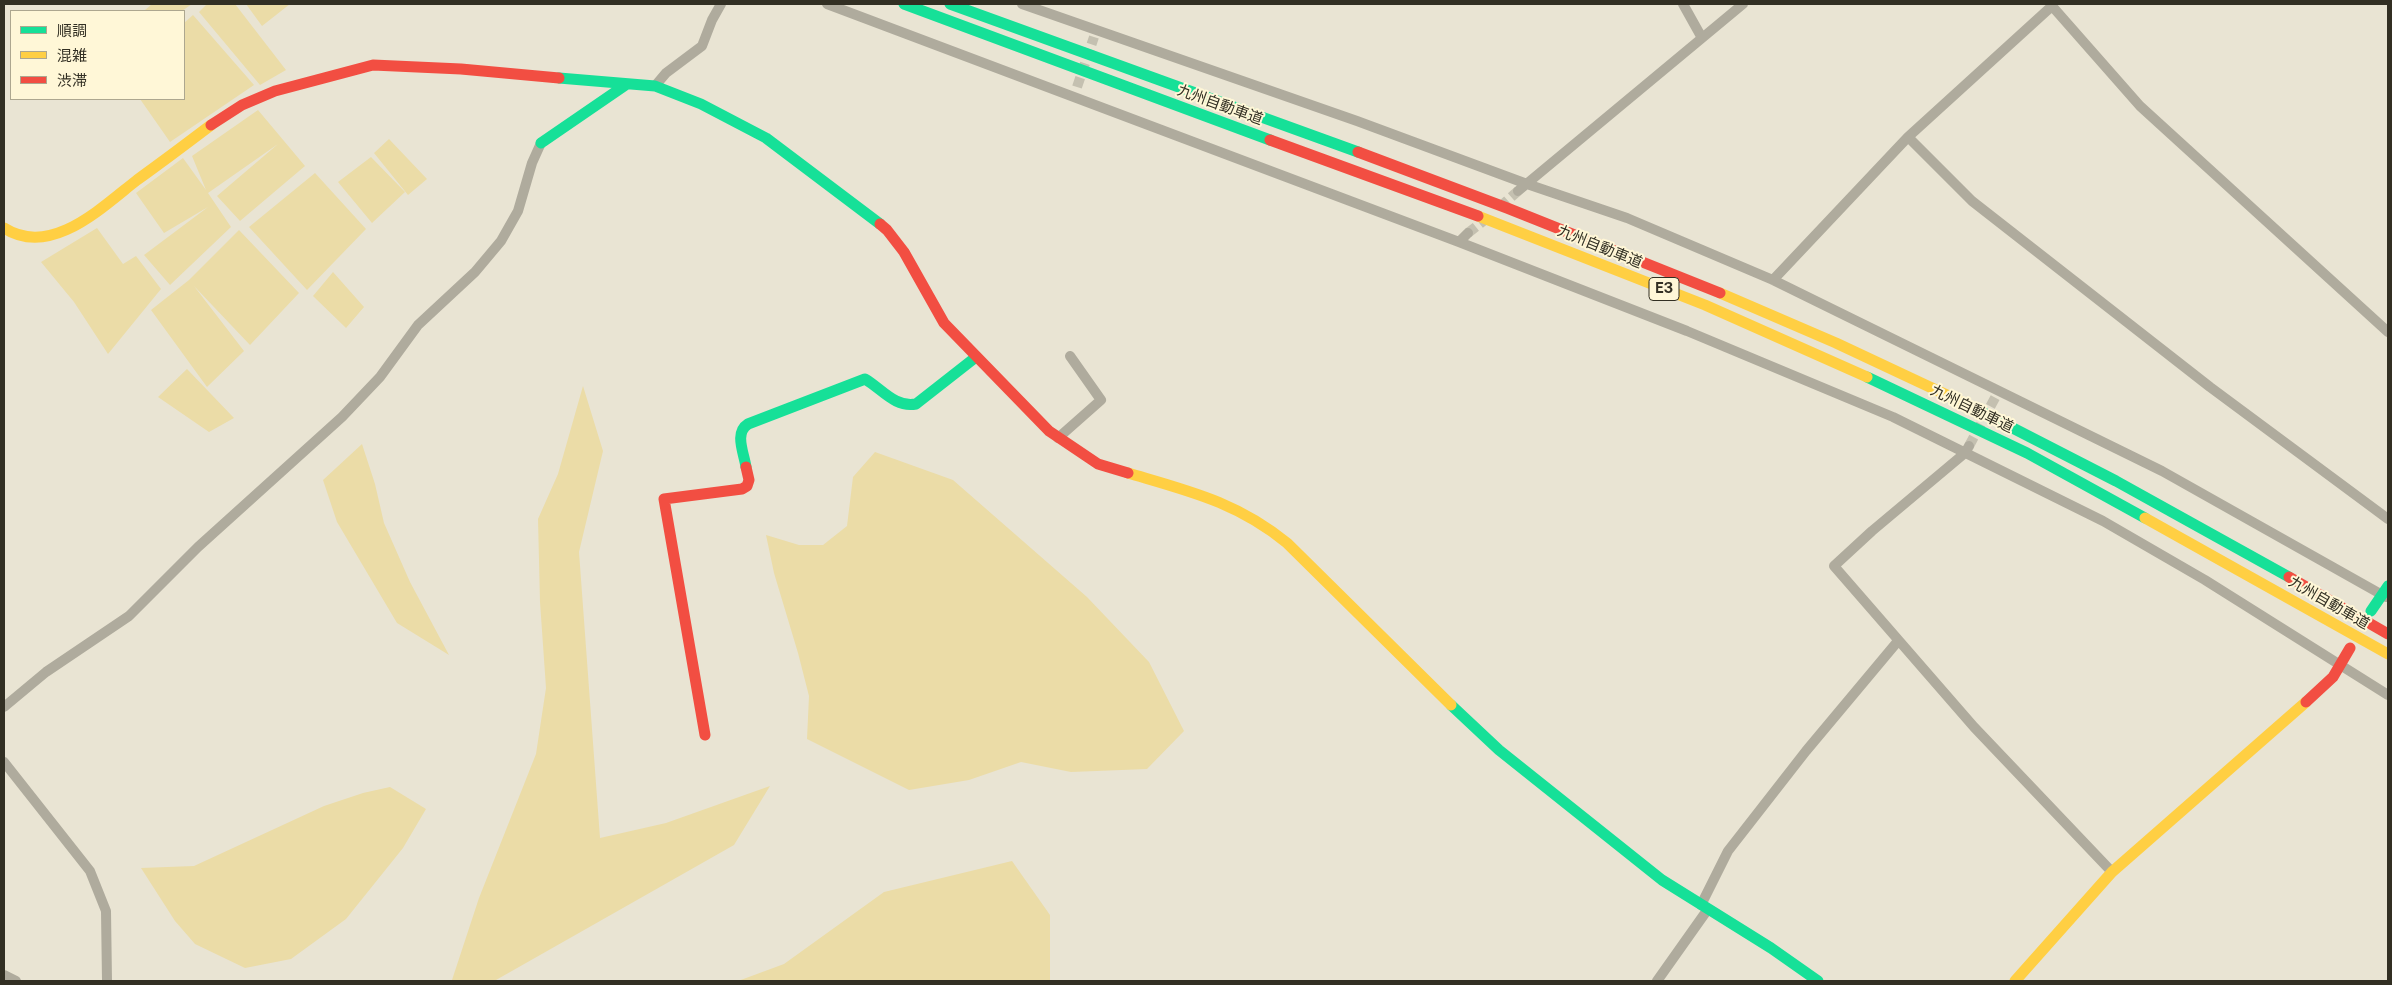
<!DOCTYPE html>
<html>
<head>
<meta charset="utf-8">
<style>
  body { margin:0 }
  #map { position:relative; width:2392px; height:985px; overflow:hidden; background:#e9e4d3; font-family:"Public Sans","Noto Sans JP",sans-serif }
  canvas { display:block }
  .frame { position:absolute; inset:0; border:5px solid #322f23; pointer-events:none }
  .legend { position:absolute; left:10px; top:10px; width:175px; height:90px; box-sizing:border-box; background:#fff7d7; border:1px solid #ada78f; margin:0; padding:6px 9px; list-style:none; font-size:15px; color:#322f23 }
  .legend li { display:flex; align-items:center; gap:10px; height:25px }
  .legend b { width:25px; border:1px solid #ada78f }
</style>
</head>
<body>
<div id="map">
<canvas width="2392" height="985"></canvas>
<div class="frame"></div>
<ul class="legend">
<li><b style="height:6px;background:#16e098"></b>順調</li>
<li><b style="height:6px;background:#ffcf43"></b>混雑</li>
<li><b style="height:6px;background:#f24e42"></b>渋滞</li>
</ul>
</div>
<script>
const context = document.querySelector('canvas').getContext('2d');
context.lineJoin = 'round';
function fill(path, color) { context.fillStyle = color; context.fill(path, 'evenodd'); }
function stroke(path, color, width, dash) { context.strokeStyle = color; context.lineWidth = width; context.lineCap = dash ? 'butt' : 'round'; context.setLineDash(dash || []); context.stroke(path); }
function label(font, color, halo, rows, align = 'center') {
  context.font = font + ' "Public Sans","Noto Sans JP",sans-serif'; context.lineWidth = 4; context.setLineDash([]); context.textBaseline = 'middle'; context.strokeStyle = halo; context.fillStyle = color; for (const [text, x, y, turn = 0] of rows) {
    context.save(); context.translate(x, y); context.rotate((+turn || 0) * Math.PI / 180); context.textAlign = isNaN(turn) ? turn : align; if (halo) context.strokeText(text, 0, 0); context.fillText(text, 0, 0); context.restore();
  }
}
const green = new Path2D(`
  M152,4h40l-10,7h-36l-1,-1z
  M207,4h28l51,66 -26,15 -61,-73z
  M246,4h44l-28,22z
  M193,15l61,70 -84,57 -30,-43h44v-76z
  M258,110l47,56 -65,55 -23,-25 61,-52 -70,49 23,34 -61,58 -26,-30 64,-48 -44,26 -28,-40 47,-35 23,32 -14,-34z
  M389,139l38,40 -19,16 -34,-42z
  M371,157l34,35 -33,31 -34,-41z
  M315,173l51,56 -59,61 -58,-63z
  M97,228l26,36 13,-8 25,33 -53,65 -34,-52 -33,-40z
  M239,230l60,63 -49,52 -56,-59 50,65 -37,36 -56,-77 38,-30z
  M333,272l31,35 -18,21 -33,-32z
  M187,369l47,49 -25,14 -51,-35z
  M583,386l20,65 -24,101 21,286 66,-15 104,-37 -36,59 -238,135h-44l27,-82 57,-144 10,-66 -6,-86 -2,-83 20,-45z
  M362,444l13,40 9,39 26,59 39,73 -52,-32 -60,-101 -14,-42z
  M875,452l78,28 134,117 62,65 35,69 -37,38 -76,3 -50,-10 -52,18 -60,10 -102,-51 2,-43 -11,-43 -24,-80 -8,-38 33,10h24l24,-19 6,-49z
  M390,787l36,22 -23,39 -57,71 -55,40 -46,9 -50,-24 -20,-23 -34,-53 53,-2 130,-60 39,-13z
  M1012,861l38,54v66h-312l46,-17 100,-72z`);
const streetTunnel = new Path2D(`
  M1077,87l17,-50
  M1500,207l18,-16
  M1468,233l19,-15
  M1969,446l27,-50`);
const street = new Path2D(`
  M827,4l632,238 228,89 206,86 210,104 102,59 183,115
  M1022,4l335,117 170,63 100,34 146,62 389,191 224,126
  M1683,4l19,34
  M655,86l11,-13 36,-27 10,-26 9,-16
  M1908,137l64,64 238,186 178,132
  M1518,191l225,-187
  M1459,242l9,-9
  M1773,280l135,-143 144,-131 88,100 248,226
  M1058,438l43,-38 -31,-44
  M1969,446l-4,7 -93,78 -38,35 140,161 138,145
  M4,707l42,-35 83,-56 69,-69 144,-130 38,-40 38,-52 57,-53 26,-31 17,-30 14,-48 9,-20
  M4,762l86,109 16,40 1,70
  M1701,905l27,-54 78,-100 92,-110
  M4,975l12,6
  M1657,981l51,-72`);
const fast = new Path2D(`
  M904,4l366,136
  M950,4l408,148
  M559,78l96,8 46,18 65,34 114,86
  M541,143l86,-59
  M1867,377l160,76 118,65
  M1966,404l150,77 173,96
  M746,467c-2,-14 -12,-34 2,-43l117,-45c17,10 30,29 51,25l60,-47
  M2371,611l17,-25
  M1451,705l48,45 163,130 109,68 47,33`);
const slow = new Path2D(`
  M1478,216l227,89 162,72
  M4,228c47,30 97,-20 133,-48 25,-18 49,-36 74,-55
  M1720,293l116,50 130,61
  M1128,473c61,18 109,29 159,70l164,162
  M2145,518l243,136
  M2015,981l97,-109 194,-170`);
const jam = new Path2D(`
  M211,125l31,-20 33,-14 98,-26 88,4 98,9
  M1270,140l208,76
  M1358,152l149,56 213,85
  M880,224l7,6 17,22 40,71 105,108 49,33 30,9
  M2289,577l99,57
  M2306,702l27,-25 17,-29
  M705,735l-41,-236 78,-10 5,-3 2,-6 -3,-13`);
const shields = [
  [1664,289,30]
];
const shieldNames = [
  ["E3",1664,289]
];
const streetNames = [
  ["九州自動車道",1220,105,20],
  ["九州自動車道",1600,247,22],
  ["九州自動車道",1972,409,26],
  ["九州自動車道",2329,603,30]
];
fill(green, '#ebdca7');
stroke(streetTunnel, '#c4c0b0', 10, [10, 5]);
stroke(street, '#afab9d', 10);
stroke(fast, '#16e098', 11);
stroke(slow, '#ffcf43', 11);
stroke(jam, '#f24e42', 11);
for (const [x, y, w] of shields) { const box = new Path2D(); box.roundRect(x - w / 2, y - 11.5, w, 23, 4); context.fillStyle = '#fff7d7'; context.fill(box); stroke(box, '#322f23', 1); }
label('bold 14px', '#322f23', null, shieldNames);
label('15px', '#322f23', '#fff7d7', streetNames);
</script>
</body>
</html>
